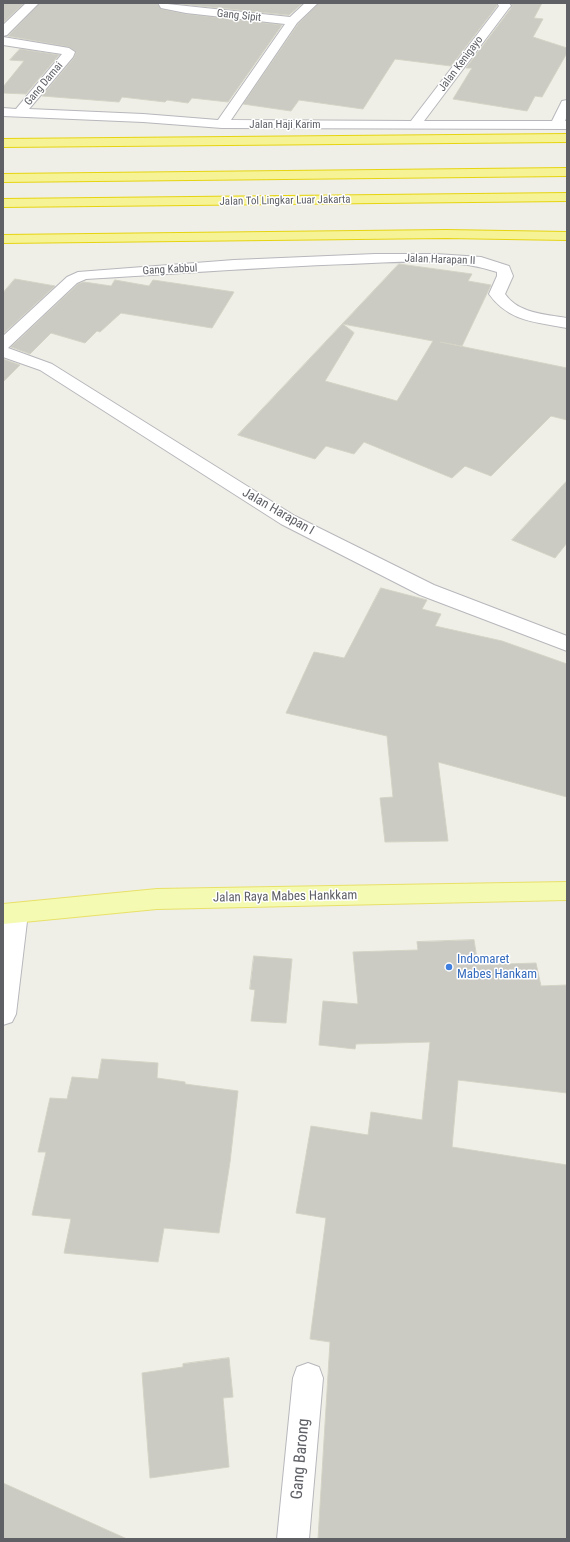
<!DOCTYPE html>
<html>
<head>
<meta charset="utf-8">
<style>
  body { margin:0 }
  #map { position:relative; width:570px; height:1542px; overflow:hidden; background:#efefe7; font-family:"Roboto Condensed",sans-serif }
  canvas { display:block }
  .frame { position:absolute; inset:0; border:4px solid #5e6066; pointer-events:none }
</style>
</head>
<body>
<div id="map">
<canvas width="570" height="1542"></canvas>
<div class="frame"></div>
</div>
<script>
const context = document.querySelector('canvas').getContext('2d');
context.lineJoin = 'round';
function fill(path, color) { context.fillStyle = color; context.fill(path, 'evenodd'); }
function stroke(path, color, width, dash) { context.strokeStyle = color; context.lineWidth = width; context.lineCap = dash ? 'butt' : 'round'; context.setLineDash(dash || []); context.stroke(path); }
function label(font, color, halo, rows, align = 'center') {
  context.font = font + ' "Roboto Condensed",sans-serif'; context.lineWidth = 3; context.setLineDash([]); context.textBaseline = 'middle'; context.strokeStyle = halo; context.fillStyle = color; for (const [text, x, y, turn = 0] of rows) {
    context.save(); context.translate(x, y); context.rotate((+turn || 0) * Math.PI / 180); context.textAlign = isNaN(turn) ? turn : align; if (halo) context.strokeText(text, 0, 0); context.fillText(text, 0, 0); context.restore();
  }
}
const building = new Path2D(`
  M3,3h21l-21,20z
  M40,3h117l4,6 25,5 96,11 -54,77 -36,-4 -4,5 -21,-3 -2,2 -43,-5 -3,5 -77,-6 32,-38 2,-6 -7,-5 -61,-11z
  M172,3h131l-14,12z
  M319,3h177l1,3 -46,60 -56,-7 -32,50 -64,-9 -8,11 -48,-7 55,-80z
  M511,3h31l-8,15 9,1 -10,18 34,11v5l-25,44 -7,-1 -8,15 -74,-12 19,-31h-6l46,-61z
  M20,49l39,6 -33,39 -23,-1v-6l21,-26 -14,-1z
  M399,264l73,10 -4,7 23,4 -29,61 -22,-4 127,26v52l-16,-4 -60,60 -26,-10 -13,12 -88,-36 -10,12 -28,-8 -11,13 -77,-24zM343,324l90,17 -36,60 -72,-20 29,-48z
  M15,279l40,7 -52,48v-41z
  M115,280l34,6 4,-6 81,12 -22,36 -91,-15 -21,19 -3,-1 -12,12 -34,-10 -21,21 -19,-7 67,-63 6,-2 27,4z
  M3,359l17,6 -17,17z
  M567,481v62l-12,15 -43,-18z
  M381,588l46,12 -5,9 19,5 -6,12 67,15 65,23v133l-129,-35 10,79 -63,1 -5,-44 13,-1 -6,-61 -101,-23 28,-61 30,6z
  M474,940l4,25 58,-2 5,23 26,-1v108l-109,-13 -6,67 115,18v374h-249l12,-197 -20,-3 16,-121 -30,-5 15,-87 57,9 3,-23 51,8 8,-78 -74,2 -1,5 -36,-4 4,-44 35,3 -5,-52 65,-2 -1,-8z
  M254,956l38,3 -6,64 -35,-2 4,-31 -5,-1z
  M102,1059l56,4 -1,15 28,4v2l53,7 -8,71 -11,71 -55,-5 -6,34 -94,-9 7,-34 -39,-4 14,-63h-8l12,-54 17,1 5,-22 26,2z
  M229,1358l4,39 -10,1 6,69 -79,11 -8,-105 41,-6v-3z
  M3,1483l124,56h-124z`);
const minor = new Path2D(`
  M26,3h13l-32,32 -4,1v-11z
  M158,3l132,14 15,-14h13l-21,20 -66,97 180,1 88,-115 -2,-3h12l2,3 -2,2 -85,113h128l10,-20 5,-1v16l-2,5h2v8l-345,-1 -79,-6 -140,-6v-8l13,1 46,-55 -59,-9v-8l66,11 6,4 -2,5 -44,52 114,5 75,6 67,-96 -99,-11 -25,-5z
  M375,254h61l45,3 28,9 4,10 -8,18c14,20 40,20 62,24v10c-31,-6 -58,-6 -78,-34l8,-18v-4c-46,-15 -100,-10 -148,-8 -88,3 -175,10 -263,15l-9,4 -69,65 44,16 243,152 139,69 133,51v15l-147,-56 -139,-71 -241,-154 -37,-13v-21l64,-59 11,-5 156,-12z
  M16,903l8,3 4,7 -12,101 -4,8 -9,3v-104l5,-15z
  M308,1363l11,4 4,11 -14,161h-32l16,-161 4,-11z`);
const major = new Path2D(`
  M567,882v18l-410,9 -154,15v-20l154,-15z`);
const highway = new Path2D(`
  M567,134v8l-564,5v-8z
  M567,168v8l-564,6v-8z
  M567,193v8l-564,6v-8z
  M446,230l121,2v8l-121,-2 -443,5v-8z`);
const markers = [
  [449,967,4,"#3f7fe0"]
];
const farStreetnames = [
  ["Gang Sipit",239,16,6],
  ["Jalan Kenigayo",461,64,-53],
  ["Gang Damai",44,84,-50],
  ["Jalan Haji Karim",285,125],
  ["Jalan Tol Lingkar Luar Jakarta",285,201,-1],
  ["Jalan Harapan II",440,260,2],
  ["Gang Kabbul",170,270,-3]
];
const streetNames = [
  ["Jalan Harapan I",278,512,30],
  ["Jalan Raya Mabes Hankkam",285,897,-1]
];
const shopNames = [
  ["Indomaret",457,960],
  ["Mabes Hankam",457,975]
];
const nearStreetnames = [
  ["Gang Barong",301,1459,-85]
];
fill(building, '#cbcac3');
stroke(building, '#d4d3c5', 1);
stroke(minor, '#b7b7bc', 2);
stroke(major, '#e8e167', 2);
stroke(highway, '#e6d410', 2);
fill(minor, '#fff');
fill(major, '#f5fab2');
fill(highway, '#f6f397');
for (const [x, y, r, color] of markers) { const dot = new Path2D(); dot.arc(x, y, r, 0, 2 * Math.PI); context.fillStyle = color; context.fill(dot); stroke(dot, '#fff', 1.5); }
label('11px', '#5e6066', '#fff', farStreetnames);
label('13px', '#5e6066', '#fff', streetNames);
label('13px', '#366cbe', '#fff', shopNames, 'left');
label('16px', '#5e6066', '#fff', nearStreetnames);
</script>
</body>
</html>
